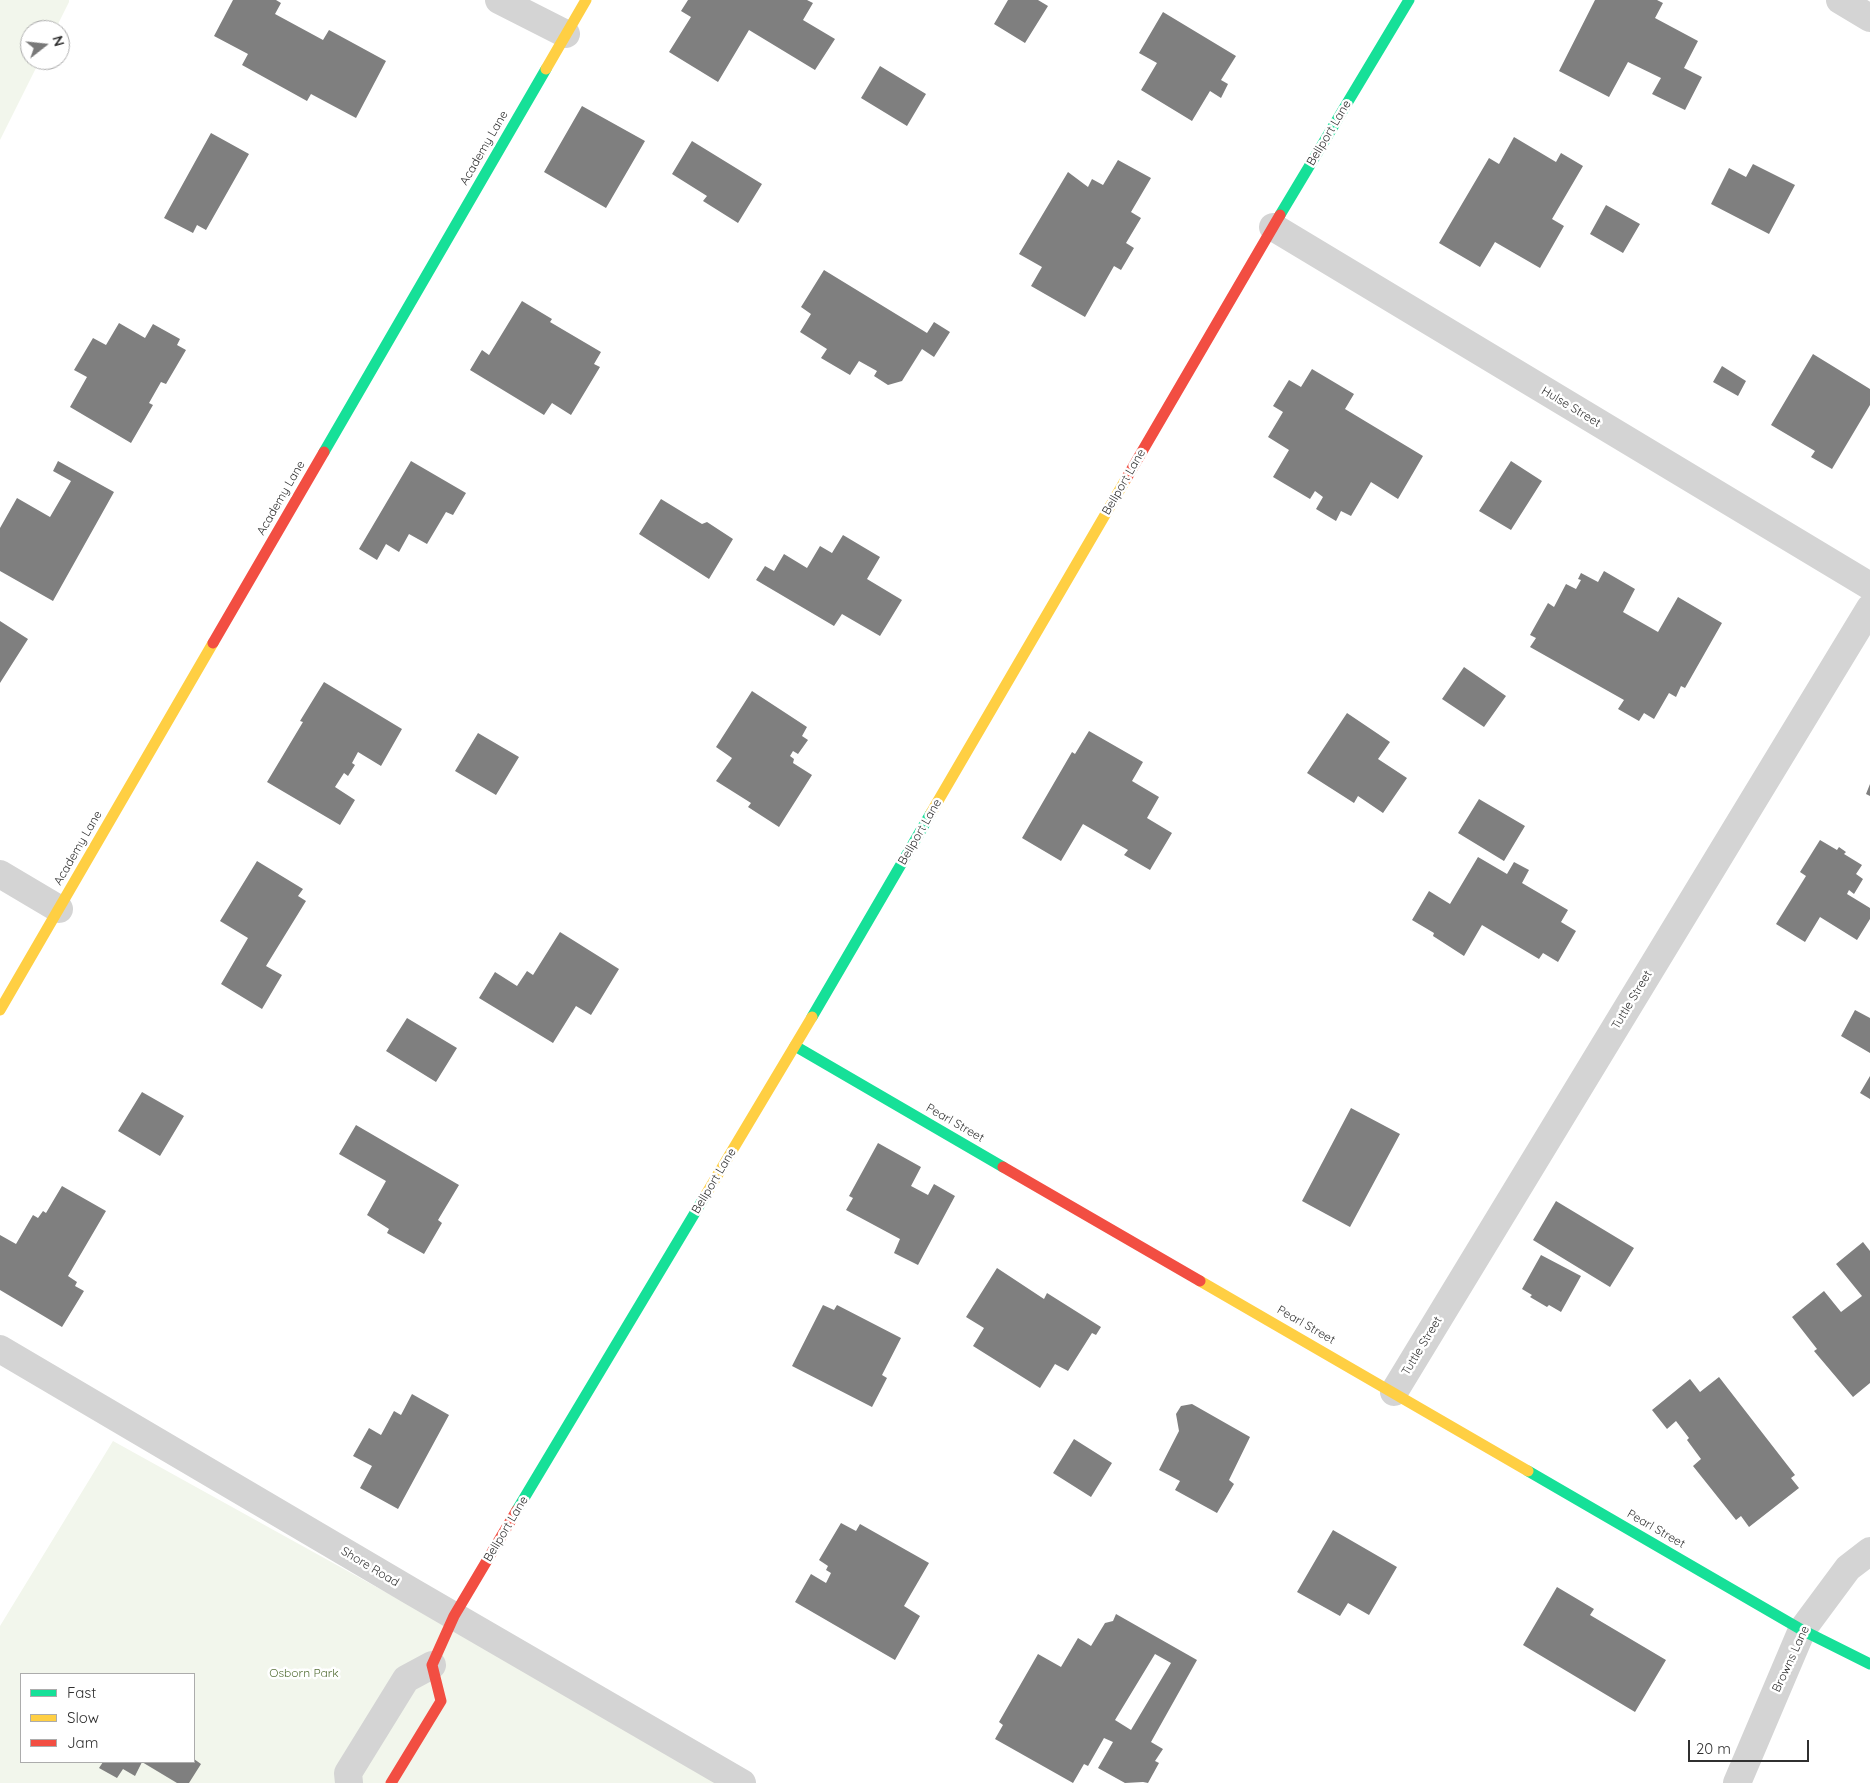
<!DOCTYPE html>
<html>
<head>
<meta charset="utf-8">
<style>
  body { margin:0 }
  #map { position:relative; width:1870px; height:1783px; overflow:hidden; background:#fff; font-family:Quicksand,sans-serif }
  canvas { display:block }
  .legend { position:absolute; left:20px; top:1673px; width:175px; height:90px; box-sizing:border-box; background:#fff; border:1px solid #acacac; margin:0; padding:6px 9px; list-style:none; font-size:15px; color:#303030 }
  .legend li { display:flex; align-items:center; gap:10px; height:25px }
  .legend b { width:25px; border:1px solid #acacac }
  .north { position:absolute; left:20px; top:20px; width:50px; height:50px; box-sizing:border-box; background:#fff; border:1px solid #acacac; border-radius:50%; rotate:74deg; font-size:14px; font-weight:700; line-height:20px; text-align:center; color:#303030 }
  .north::after { content:''; display:block; margin:auto; width:18px; height:22px; background:#787878; clip-path:polygon(50% 0,100% 100%,50% 72%,0 100%) }
  .scale { position:absolute; left:1688px; top:1740px; width:121px; height:22px; box-sizing:border-box; border:2px solid #303030; border-top:0; padding-left:6px; font-size:15px; line-height:18px; white-space:nowrap; color:#303030; -webkit-text-stroke:4px #fff; paint-order:stroke }
</style>
</head>
<body>
<div id="map">
<canvas width="1870" height="1783"></canvas>
<ul class="legend">
<li><b style="height:6px;background:#16e098"></b>Fast</li>
<li><b style="height:6px;background:#ffcf43"></b>Slow</li>
<li><b style="height:6px;background:#f24e42"></b>Jam</li>
</ul>
<div class="north">N</div>
<div class="scale">20 m</div>
</div>
<script>
const context = document.querySelector('canvas').getContext('2d');
context.lineJoin = 'round';
function fill(path, color) { context.fillStyle = color; context.fill(path, 'evenodd'); }
function stroke(path, color, width, dash) { context.strokeStyle = color; context.lineWidth = width; context.lineCap = dash ? 'butt' : 'round'; context.setLineDash(dash || []); context.stroke(path); }
function label(font, color, halo, rows, align = 'center') {
  context.font = font + ' Quicksand,sans-serif'; context.lineWidth = 5; context.setLineDash([]); context.textBaseline = 'middle'; context.strokeStyle = halo; context.fillStyle = color; for (const [text, x, y, turn = 0] of rows) {
    context.save(); context.translate(x, y); context.rotate((+turn || 0) * Math.PI / 180); context.textAlign = isNaN(turn) ? turn : align; if (halo) context.strokeText(text, 0, 0); context.fillText(text, 0, 0); context.restore();
  }
}
const green = new Path2D(`
  M0,0h69v2l-14,28h-25v30h10l-40,80z
  M113,1441l617,342h-730v-157zM21,1674h173v88h-173z`);
const building = new Path2D(`
  M233,0h43l5,3 -6,11 48,26 6,-10 57,31 -30,57 -45,-24 -4,7 -65,-36 6,-11 -34,-18z
  M688,0h119l6,3 -10,17 32,19 -20,31 -66,-40 -31,52 -49,-30 22,-35 -10,-6z
  M1008,0h30l10,6 -23,37 -31,-19z
  M1595,0h62l6,3 -8,15 43,23 -14,27 18,9 -17,33 -33,-16 9,-16 -33,-16 -19,35 -50,-26z
  M1163,12l73,44 -15,24 7,4 -7,14 -11,-7 -18,30 -51,-31 16,-27 -18,-10z
  M880,66l46,28 -19,32 -46,-28z
  M582,106l63,35 -39,67 -62,-36z
  M211,133l38,21 -43,76 -9,-5 -4,8 -29,-15z
  M1514,137l42,25 5,-9 22,13 -31,53 12,7 -24,42 -45,-26 -15,25 -41,-24 50,-85 10,6z
  M692,141l70,43 -24,39 -35,-22 4,-5 -35,-22z
  M1118,160l33,18 -20,34 10,6 -15,25 8,5 -13,22 -7,-4 -29,51 -54,-31 11,-19 -23,-13 49,-82 20,15 4,-8 11,6z
  M1753,164l42,21 -26,49 -58,-30 18,-36 17,9z
  M1606,205l34,19 -17,29 -33,-19z
  M824,270l103,63 7,-11 16,10 -16,25 -12,-8 -20,32 -14,4 -14,-9 3,-5 -18,-10 -9,14 -29,-17 6,-9 -27,-17 11,-18 -10,-7z
  M522,301l30,18 -2,3 51,30 -7,12 6,3 -29,48 -19,-12 -8,12 -74,-45 12,-20 7,5z
  M119,323l26,15 8,-14 27,15 -3,6 9,5 -20,34 -5,-2 -12,21 4,2 -22,38 -61,-36 17,-30 -13,-7 19,-32 13,7z
  M1813,354l57,35v16l-38,64 -21,-12 4,-6 -44,-26z
  M1722,366l24,15 -8,15 -25,-14z
  M1312,369l42,25 -9,15 78,47 -25,43 -27,-17 -20,34 -10,-5 -5,10 -20,-12 7,-12 -8,-6 -5,8 -37,-22 16,-27 -21,-13 15,-25 -10,-6 16,-26 12,7z
  M58,461l56,31 -61,109 -53,-30v-43l17,-30 33,19 21,-36 -18,-10z
  M411,461l55,32 -13,22 -7,-3 -19,32 -18,-10 -10,18 -13,-8 -9,16 -18,-11z
  M1511,461l31,20 -31,49 -32,-19z
  M661,499l41,25 5,-2 26,17 -24,40 -70,-45z
  M843,535l37,22 -13,22 35,21 -22,36 -38,-22 -8,12 -78,-46 9,-14 9,5 10,-17 23,14 13,-22 12,7z
  M1604,571l31,18 -12,23 35,20 20,-35 44,26 -37,65 -4,-2 -5,11 -7,-4 -15,26 -10,-6 -5,8 -21,-12 6,-9 -94,-53 6,-9 -6,-3 18,-32 6,4 12,-23 10,5 5,-9 -3,-1 3,-6 17,9z
  M0,621l28,18 -28,44z
  M1464,667l42,29 -22,31 -42,-28z
  M324,682l78,47 -21,37 -23,-14 -6,11 3,2 -7,11 -4,-3 -9,14 20,13 -15,25 -73,-43 36,-60 -3,-1z
  M752,691l55,36 -5,9 6,4 -10,14 -5,-3 -3,5 4,3 -1,4 19,12 -33,52 -31,-20 3,-4 -35,-22 16,-23 -16,-11z
  M1347,713l43,29 -12,17 29,19 -24,35 -25,-17 -4,7 -47,-30z
  M1089,731l54,31 -11,19 27,16 -12,21 25,15 -22,37 -26,-15 4,-5 -45,-26 -22,37 -39,-23 50,-86 3,2z
  M478,733l41,24 -23,38 -41,-24z
  M1870,784v12l-4,-2z
  M1479,799l46,27 -21,35 -46,-28z
  M1820,840l17,10 2,-3 7,5 -2,2 18,11 -6,9 7,5 -9,15 -5,-4 -2,4 23,14v11l-13,21 -37,-23 -15,25 -29,-18 30,-48 -6,-4z
  M1478,857l29,17 7,-12 15,8 -7,13 46,27 -7,12 15,9 -18,31 -15,-9 -4,6 -57,-34 -18,31 -31,-20 1,-3 -22,-13 17,-29 21,13z
  M257,861l46,28 -5,7 8,5 -40,65 16,9 -20,34 -41,-25 27,-46 -28,-17z
  M560,932l59,37 -28,46 -15,-9 -23,37 -74,-45 16,-26 22,14 10,-15 6,4z
  M1855,1010l15,8v35l-29,-17z
  M407,1018l50,30 -21,34 -50,-31z
  M1870,1076v23l-10,-6z
  M142,1092l42,24 -24,40 -42,-25z
  M1351,1108l49,26 -50,93 -48,-26z
  M356,1125l103,60 -21,35 4,3 -18,31 -37,-21 2,-4 -22,-14 19,-34 -47,-27z
  M878,1143l43,24 -10,19 17,9 6,-11 21,12 -37,69 -24,-12 6,-14 -54,-29 7,-12 -4,-2z
  M62,1186l44,25 -38,65 9,6 -2,4 9,5 -22,36 -62,-37v-55l16,9 17,-29 5,3 5,-7 3,2z
  M1556,1201l78,47 -24,39 -77,-47z
  M1863,1242l7,9v132l-17,14 -39,-46 3,-2 -25,-32 32,-26 17,21 21,-16 -26,-32z
  M1541,1255l40,21 -20,36 -12,-7 -2,2 -17,-10 2,-2 -10,-6z
  M997,1268l47,31 3,-6 54,34 -5,8 -4,-2 -24,38 -13,-7 -15,24 -67,-42 11,-18 -18,-11z
  M823,1305l11,5 3,-5 64,33 -19,37 5,3 -15,29 -80,-41z
  M1719,1377l76,98 -4,3 8,10 -50,39 -8,-11 -5,4 -43,-54 8,-7 -14,-19 2,-2 -13,-17 -9,8 -15,-19 38,-31 10,13z
  M412,1394l37,21 -51,94 -38,-21 12,-22 -19,-10 16,-28 12,7 13,-24 7,4z
  M1192,1404l58,33 -21,43 5,4 -17,29 -42,-23 5,-9 -21,-11 20,-39 -3,-17 5,-8z
  M1074,1439l38,24 -21,34 -38,-24z
  M841,1523l15,8 4,-7 69,39 -25,43 16,10 -25,44 -100,-58 16,-28 15,9 5,-10 -5,-3 2,-4 -9,-6z
  M1333,1530l64,37 -28,48 -21,-12 -8,13 -43,-24z
  M1557,1587l37,22 -4,6 76,45 -31,52 -112,-67z
  M1116,1614l81,46 -46,82 12,7 -8,12 4,2 -11,20 -5,-1 -18,1 -27,-15 15,-26 -9,-4 -16,28 -4,-2 -11,19 -78,-44 8,-14 -4,-3 39,-68 23,13 17,-29 13,8 14,-23 8,-2zM1155,1654l16,9 -40,67 -16,-10z
  M194,1759l7,5 -12,19h-12l-35,-21h52z
  M103,1762h39l-7,14 -12,-7 -6,9 -18,-10z`);
const street = new Path2D(`
  M499,0l67,34
  M1840,0l30,18
  M1273,227l597,359
  M0,874l59,35
  M0,1349l411,242 331,192
  M1394,1392l476,-784
  M349,1783l-1,-10 58,-94 26,-14
  M1737,1783l65,-153 46,-62 22,-17`);
const fast = new Path2D(`
  M1280,215l129,-215
  M324,452l222,-383
  M812,1017l119,-204
  M795,1046l208,121
  M1528,1471l274,159 68,34
  M517,1510l188,-314`);
const slow = new Path2D(`
  M546,69l40,-69
  M931,813l195,-334
  M0,1010l213,-367
  M705,1196l107,-179
  M1200,1281l328,190`);
const jam = new Path2D(`
  M1126,479l154,-264
  M213,643l111,-191
  M1003,1167l197,114
  M391,1783l50,-82 -9,-36 22,-49 63,-106`);
const streetNames = [
  ["Bellport Lane",1329,133,-59],
  ["Academy Lane",484,148,-60],
  ["Hulse Street",1571,407,31],
  ["Bellport Lane",1124,482,-60],
  ["Academy Lane",281,498,-60],
  ["Bellport Lane",920,832,-60],
  ["Academy Lane",78,848,-60],
  ["Tuttle Street",1632,1000,-59],
  ["Pearl Street",955,1123,30],
  ["Bellport Lane",714,1181,-59],
  ["Pearl Street",1306,1325,30],
  ["Tuttle Street",1422,1346,-59],
  ["Bellport Lane",506,1529,-59],
  ["Pearl Street",1656,1529,30],
  ["Shore Road",370,1567,31],
  ["Browns Lane",1791,1659,-65]
];
const parkNames = [
  ["Osborn Park",304,1673]
];
fill(green, '#f2f6ec');
fill(building, '#7f7f7f');
stroke(street, '#d4d4d4', 28);
stroke(fast, '#16e098', 11);
stroke(slow, '#ffcf43', 11);
stroke(jam, '#f24e42', 11);
label('12px', '#303030', '#fff', streetNames);
label('12px', '#567038', '#fff', parkNames);
</script>
</body>
</html>
